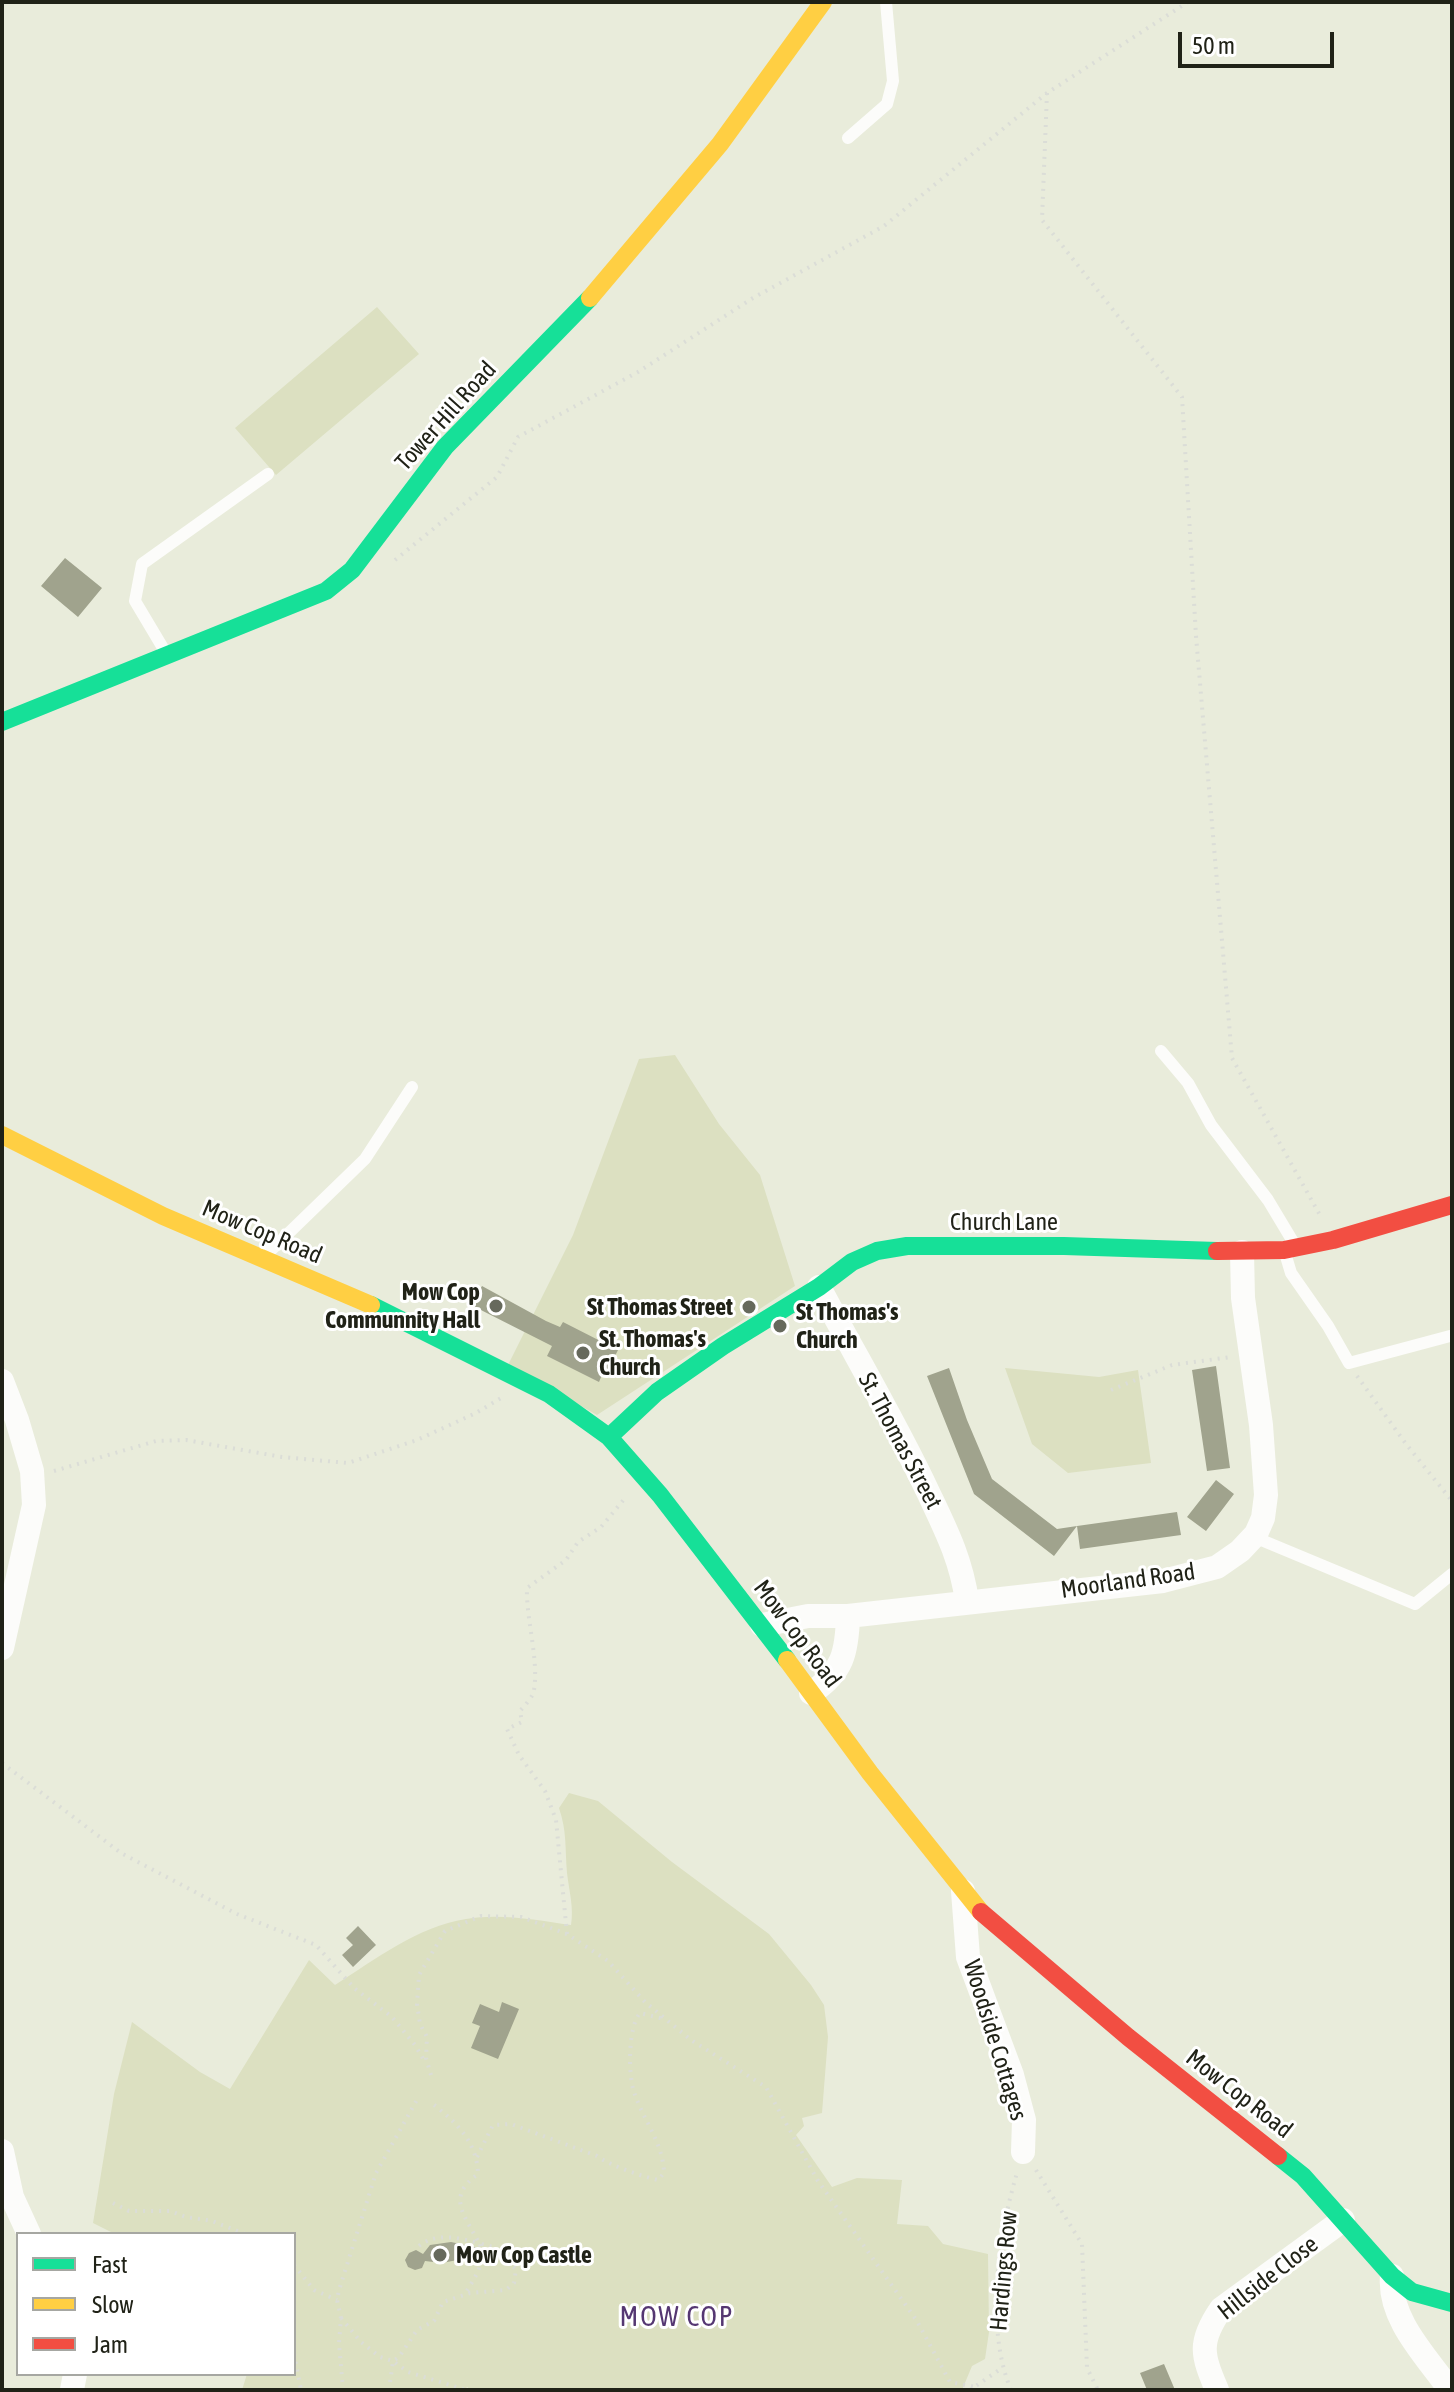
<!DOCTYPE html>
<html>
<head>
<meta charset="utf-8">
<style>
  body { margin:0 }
  #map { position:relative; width:1454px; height:2392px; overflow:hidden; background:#e9ecdb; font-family:"Asap Condensed",sans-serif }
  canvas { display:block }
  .frame { position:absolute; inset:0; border:4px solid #202217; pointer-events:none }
  .legend { position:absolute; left:16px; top:2232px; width:280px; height:144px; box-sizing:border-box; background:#fff; border:2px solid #a6a7a2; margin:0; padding:10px 14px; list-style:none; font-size:24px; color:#202217 }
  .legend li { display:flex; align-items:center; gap:16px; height:40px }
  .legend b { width:40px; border:2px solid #a6a7a2 }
  .scale { position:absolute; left:1178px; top:32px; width:156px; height:36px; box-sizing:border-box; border:4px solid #202217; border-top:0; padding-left:10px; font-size:24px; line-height:28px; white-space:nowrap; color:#202217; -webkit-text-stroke:6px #fff; paint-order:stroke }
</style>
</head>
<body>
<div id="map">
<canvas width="1454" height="2392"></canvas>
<div class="frame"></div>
<ul class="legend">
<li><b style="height:10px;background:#16e098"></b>Fast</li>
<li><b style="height:10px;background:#ffcf43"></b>Slow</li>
<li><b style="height:10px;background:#f24e42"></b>Jam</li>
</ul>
<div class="scale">50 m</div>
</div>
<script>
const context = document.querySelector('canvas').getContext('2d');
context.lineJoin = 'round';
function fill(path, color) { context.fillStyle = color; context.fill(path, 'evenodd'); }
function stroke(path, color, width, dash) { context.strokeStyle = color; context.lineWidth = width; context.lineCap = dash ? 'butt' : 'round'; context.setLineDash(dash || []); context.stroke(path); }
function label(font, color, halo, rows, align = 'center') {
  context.font = font + ' "Asap Condensed",sans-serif'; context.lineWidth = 6; context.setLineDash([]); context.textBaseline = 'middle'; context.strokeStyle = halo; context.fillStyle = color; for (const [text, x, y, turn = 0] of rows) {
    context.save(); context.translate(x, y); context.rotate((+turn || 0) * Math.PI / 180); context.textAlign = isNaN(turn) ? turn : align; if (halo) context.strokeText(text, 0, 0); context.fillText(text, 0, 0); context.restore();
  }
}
const green = new Path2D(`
  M377,307l42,47 -143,121 -41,-47z
  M675,1055l44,69 41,51 35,111 -198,129 -89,-50 65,-130 66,-176z
  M1005,1368l94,9 39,-7 13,93 -83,10 -36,-29z
  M569,1793l29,8 74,61 97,72 42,51 13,20 4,32 -6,76 -20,5 2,8 -8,9 36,52 25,-9 45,2 -5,44 31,2 15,18 45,10 1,78 -4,27 -13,7 -10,24h-491l-4,-3 -2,3h-223l5,-16h47v-140h-179l-22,-11 21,-129 18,-72 68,50 30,17 79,-129 26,25c41,-26 82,-58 131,-66 34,-6 71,1 105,6 3,-17 -2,-35 -4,-52 -2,-24 0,-42 -8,-65z`);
const building = new Path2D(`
  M65,558l37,30 -24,29 -37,-31z
  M482,1286l64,35 14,6 3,-5 55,28 -11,22 -3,-2 -5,12 -52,-26 5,-10 -81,-41z
  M1216,1366l14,102 -23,3 -15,-101z
  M949,1368l18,52 25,59 65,50 20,-3 -23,30 -80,-62 -47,-118z
  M1216,1480l18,14 -28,37 -19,-14z
  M1177,1512l4,23 -101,14 -3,-23z
  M358,1926l18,19 -23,22 -11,-12 11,-10 -7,-7z
  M502,2002l17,7 -21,50 -27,-11 9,-22 -8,-3 8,-19 19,8z
  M451,2242l47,10 -56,11 -17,-2 -3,7 -7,2 -7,-3 -3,-7 4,-7 7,-3 7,4 7,-9z
  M1164,2364l11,26h-28l-7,-17z`);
const path = new Path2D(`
  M1047,93l-5,127 140,177 14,239 36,422 89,159
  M395,560l102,-83 21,-40 120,-65 115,-74 131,-72 163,-133 141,-91
  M1357,1376l49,68 46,57
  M1111,1390l61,-25 59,-8
  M54,1471l102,-30 30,-1 96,17 66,6 69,-23 59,-27 25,-15
  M2,1763l119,90 116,61 79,31 38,43 38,29 23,28 10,17
  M567,1934l-11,-114 -11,-29 -26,-36 -12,-26 15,-7 -2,-11c5,-6 13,-14 14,-21 5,-31 -8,-70 -7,-102l39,-28 12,-18 23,-15 25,-30
  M431,2075l-5,-17 1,-21 -7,-13 -3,-20 2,-29 26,-44 36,-15 40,1 46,17 41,27 37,41 46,38 75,47 52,94 99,140 33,61 25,5
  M477,2157l16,-32 18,-1 86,32c14,10 44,20 61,24l6,-7c-1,-31 -21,-53 -30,-81 -6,-18 -6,-65 6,-79l24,6
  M1036,2170l46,74 5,124 11,22
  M113,2203l16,8h41l16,6 26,4 33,13
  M419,2246c17,-14 40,-8 60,-3 9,15 -4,35 -13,49
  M294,2265l20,25 23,10
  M341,2318l20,24 19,15 13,4 15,11 58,18
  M294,2354l7,36
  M343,2390l-4,-47 2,-25 -4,-18 2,-10 37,-117 42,-75
  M389,2390l4,-29 6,-4 18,-27 17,-9 9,-19 27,-9 36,-3 8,-7 2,-14 -23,-22 -14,-4c-15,-29 -33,-46 -1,-69 -1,-32 -21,-51 -45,-70
  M970,2390l32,-22
  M1011,2390c-26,-62 -13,-154 6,-217`);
const lane = new Path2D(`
  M848,138l39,-34 6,-23 -7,-79
  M166,653l-31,-52 7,-37 126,-90
  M1161,1051l27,32 23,42 57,75 27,45
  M1285,1253l6,20 37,53 21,37 101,-27
  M265,1256l100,-97 47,-72
  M1254,1537l161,67 37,-30`);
const street = new Path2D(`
  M819,1287c36,68 76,135 109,205 18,38 33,67 39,109
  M2,1381l15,39 15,51 2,34 -32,143
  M762,1625l46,-9h40l315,-35 54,-14 23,-16 16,-17 7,-16 3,-23 -5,-70 -18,-127 -1,-46
  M811,1693c32,-21 36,-41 37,-77
  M963,1891l5,66 44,118 12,45 -1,32
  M2,2151l10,46 17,37
  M1392,2276c-4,43 35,81 58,114
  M72,2390l3,-16
  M1217,2390c-15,-35 -19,-48 4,-81l122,-89`);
const fast = new Path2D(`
  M2,722l324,-131 26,-21 93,-123 145,-149
  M371,1305l178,89 60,43 51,58 127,165
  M609,1437l48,-45 66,-46 96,-59 33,-25 25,-11 30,-5h157l153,5
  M1278,2156l25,20 89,100 20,16 40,11`);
const slow = new Path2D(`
  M590,298l130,-154 103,-142
  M2,1135l161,81 208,89
  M787,1660l83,113 111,139`);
const jam = new Path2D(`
  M1217,1251l67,-1 49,-10 119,-35
  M981,1912l147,125 150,119`);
const markers = [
  [496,1306,8,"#66695c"],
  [749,1307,8,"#66695c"],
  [780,1326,8,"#66695c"],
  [583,1353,8,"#66695c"],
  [440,2255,8,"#66695c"]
];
const streetNames = [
  ["Tower Hill Road",446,416,-48],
  ["Church Lane",1004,1222],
  ["Mow Cop Road",262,1232,23],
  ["St. Thomas Street",900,1441,62],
  ["Moorland Road",1128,1581,-8],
  ["Mow Cop Road",797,1634,53],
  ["Woodside Cottages",995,2040,73],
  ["Mow Cop Road",1239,2094,38],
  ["Hardings Row",1004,2271,-85],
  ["Hillside Close",1268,2278,-38]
];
const poiNames = [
  ["Mow Cop",480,1292,"right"],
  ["Communnity Hall",480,1320,"right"],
  ["St Thomas Street",733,1307,"right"],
  ["St Thomas's",796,1312],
  ["Church",796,1340],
  ["St. Thomas's",599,1339],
  ["Church",599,1367],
  ["Mow Cop Castle",456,2255]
];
const quarterNames = [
  ["MOW COP",677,2317]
];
fill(green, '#dce0c1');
fill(building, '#a0a38d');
stroke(path, '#dbddd7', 4, [2, 6]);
stroke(lane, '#fcfcfa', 12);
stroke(street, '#fcfcfa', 24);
stroke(fast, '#16e098', 18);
stroke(slow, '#ffcf43', 18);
stroke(jam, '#f24e42', 18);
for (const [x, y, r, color] of markers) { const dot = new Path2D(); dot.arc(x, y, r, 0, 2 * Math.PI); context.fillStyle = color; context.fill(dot); stroke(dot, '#fff', 3); }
label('24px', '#202217', '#fff', streetNames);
label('bold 24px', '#202217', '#fff', poiNames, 'left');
context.letterSpacing = '2px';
label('28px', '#553772', '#fff', quarterNames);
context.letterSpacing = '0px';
</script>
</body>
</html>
